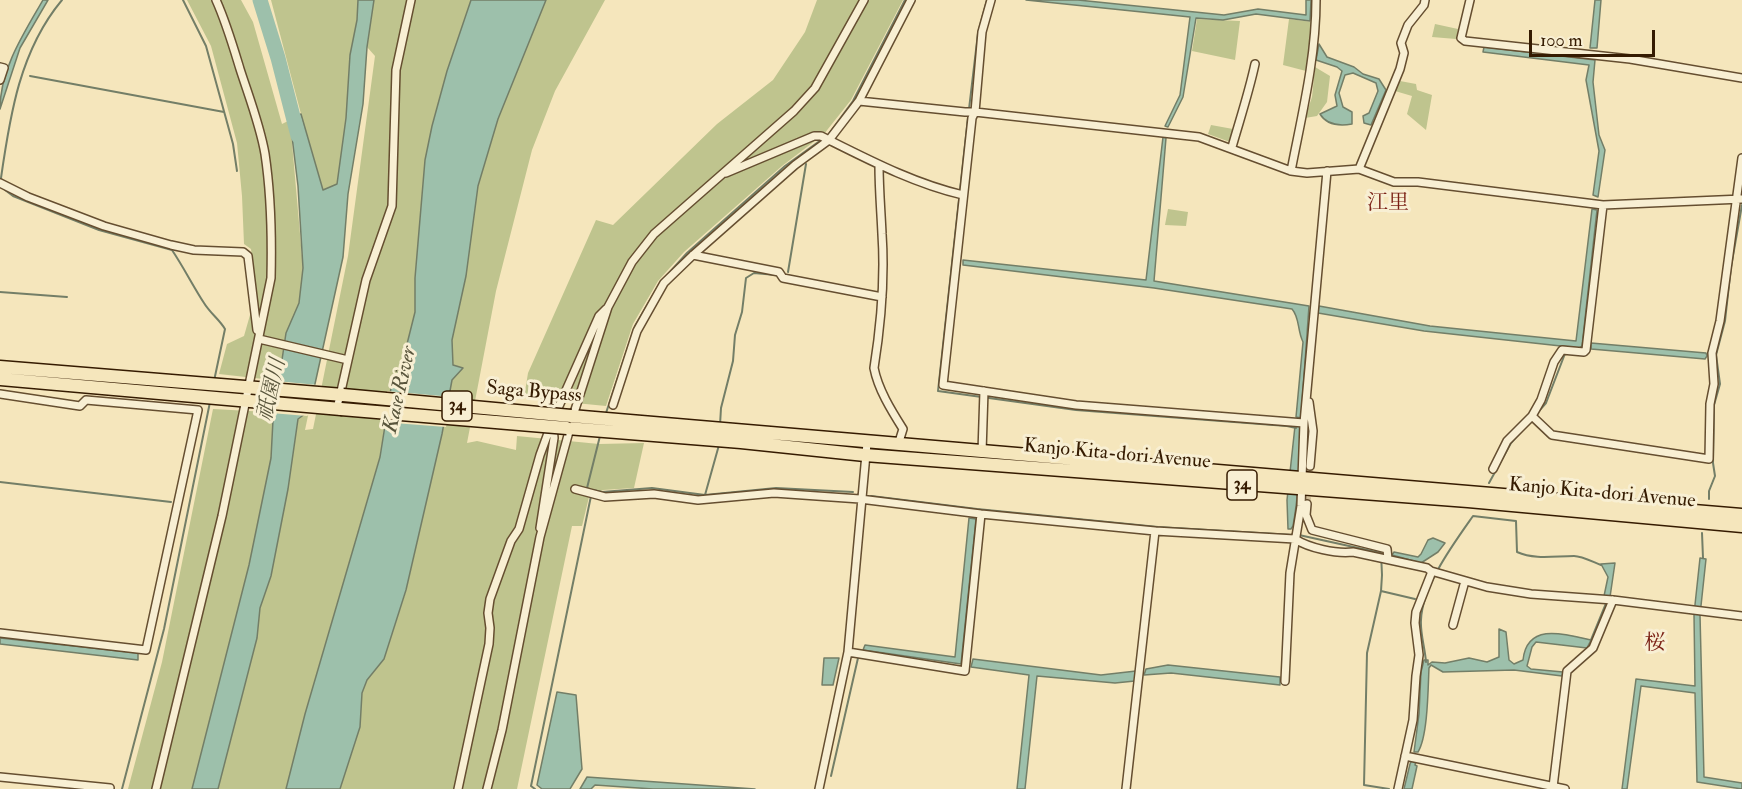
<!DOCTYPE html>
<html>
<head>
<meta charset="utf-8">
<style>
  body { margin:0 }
  #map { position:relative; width:1742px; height:789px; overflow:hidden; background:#f5e6bc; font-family:"IM FELL Double Pica",serif }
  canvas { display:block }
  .scale { position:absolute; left:1529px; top:30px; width:126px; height:27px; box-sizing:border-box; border:3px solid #351b01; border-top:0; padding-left:8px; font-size:18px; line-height:21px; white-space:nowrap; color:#351b01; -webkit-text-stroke:4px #f8efd3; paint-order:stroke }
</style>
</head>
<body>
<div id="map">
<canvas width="1742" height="789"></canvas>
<div class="scale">100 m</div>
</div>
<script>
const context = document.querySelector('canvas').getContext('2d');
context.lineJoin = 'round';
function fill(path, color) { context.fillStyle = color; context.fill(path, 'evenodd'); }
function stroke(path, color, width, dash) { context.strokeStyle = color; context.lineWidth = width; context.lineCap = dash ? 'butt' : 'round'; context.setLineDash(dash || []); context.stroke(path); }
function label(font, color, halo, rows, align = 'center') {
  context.font = font + ' "IM FELL Double Pica","Noto Serif JP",serif'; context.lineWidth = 6; context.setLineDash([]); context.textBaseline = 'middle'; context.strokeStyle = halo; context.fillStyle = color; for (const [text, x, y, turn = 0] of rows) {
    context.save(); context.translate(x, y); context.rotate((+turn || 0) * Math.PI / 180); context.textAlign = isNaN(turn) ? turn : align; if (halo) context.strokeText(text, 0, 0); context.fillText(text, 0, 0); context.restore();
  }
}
const green = new Path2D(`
  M187,0h54l12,22 29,102 8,-4 13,148 -4,36 -13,29 -13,87 -2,38 -22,107 -57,224h-64l34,-127 51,-253 54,3 5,-32 -53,-6 8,-30 17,-8 12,-42 -5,-45 -7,-5 -2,-48 -5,-53 -26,-97z
  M271,0h87l-1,20 -7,35 -4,63 -9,66 -14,6 -22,-76z
  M374,0h97l-24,71 -15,55 -7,34 -10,118v34l-13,52 -11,24 -11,68 -75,258 -19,75h-68l39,-151 2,-30 12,-32 17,-87 10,-70 11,-8 -4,19 8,-1 35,-173 27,-200 -8,-9z
  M546,0h59l-50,91 -23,59 -36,141 -29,152 10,-2 39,9 1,-14 82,8 45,-1 -10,45 -31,2 -14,7 -7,29h-10l-55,263h-177l20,-62 2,-34 5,-13 17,-21 22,-68 36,-157 10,-54 11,-12 -10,-3 -1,-25 14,-64 12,-90 20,-67z
  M817,0h86l-52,100 -27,34 -42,32 -98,86 -26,29 -25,43 -27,82 -82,-8 4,-25 68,-153 17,5 104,-101 56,-44 32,-48z
  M1197,19l43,2 -5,39 -43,-9z
  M1289,19l23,3 -6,49 -23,-6z
  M1435,24l23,5 -2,10 -24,-2z
  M1315,67l15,9 -3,26 -10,14 -12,2 7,-21z
  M1400,81l16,3 1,6 15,5 -6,35 -19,-16 5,-18 -17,-5z
  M1211,125l22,4 -3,13 -22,-8z
  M1168,209l20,3 -2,14 -21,-1z`);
const water = new Path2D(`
  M43,0h5l-28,48 -20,61c0,-40 24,-76 43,-109z
  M358,0h16l-7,47 -4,57 -15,90 -5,63 -34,154 -11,8 -10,70 -17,87 -11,32 -3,30 -39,151h-26l57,-224 22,-107 2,-38 13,-87 13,-30 4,-35 -5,-82 -8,-66 11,-6 22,76 14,-6 9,-66 4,-63 7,-35z
  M471,0h75l-48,119 -20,67 -12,90 -14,64 1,25 10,3 -11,12 -10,54 -36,156 -22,69 -17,21 -5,13 -2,34 -20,62h-54l19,-75 75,-257 11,-69 11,-24 13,-52v-34l10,-118 7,-34 15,-55z
  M1026,0h52l146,15 34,-6 48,6v-15h5l-1,21 -54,-7 -33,6 -27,-2 -13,79 -15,30 -3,-1 15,-31 10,-78z
  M1595,0h6l-4,48h-7z
  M1319,44l8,13 27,10 9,7 16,5 7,11 -15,35 -7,-2 -1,-7 6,-3 9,-22 -2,-8 -23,-10 -8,2 -6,18 4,14 9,5v12c-12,2 -25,2 -32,-10l17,-8 -2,-11 7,-24 -5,-4 -21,-7z
  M1484,47l111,13 -2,22 6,53 6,15 -7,47 -5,-2 6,-44 -13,-71 3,-15 -106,-13z
  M1163,137l3,1 -12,143 155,25 -8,112 -5,-1 7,-75c-6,-12 -3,-24 -11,-33l-138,-21 -191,-23v-5l183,20z
  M1592,209l5,1 -15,136 -3,2 -155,-17 -106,-18 1,-7 111,20 146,15z
  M1591,343l115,10 1,3 -2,3 -114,-10z
  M1295,426h6c-1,34 -2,67 -8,100l-2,3h-3l-1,-29z
  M969,518l7,1 -15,145 -98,-14 2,-5 90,12z
  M1433,538l12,5 -7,9 -17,11 -29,-8 2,-3 24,5 3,-3 7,-14z
  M1700,558l6,1 -6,56 4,162 38,6v6l-45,-7 -2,-89 -54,-7 -14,103h-5l14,-110 59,7 -1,-72z
  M1615,563l-5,34 -6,-1 4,-19 -7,-13z
  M1499,629l7,3 3,28 5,4 9,-4c4,-38 42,-26 68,-20l-4,8 -51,-6 -4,5 -5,19 4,3 32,3 -1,4 -48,-6 -71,2 -12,-7 -2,3c-1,20 -1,68 -11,84h-4l5,-38 2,-42 3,-12h4v5l4,-3 13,1 24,-5 18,4 12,-5z
  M0,638l138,15v7l-138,-16z
  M824,658h15l-6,27h-11z
  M973,659l128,16 35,-4 -1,10 -20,2 -78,-7 -12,113h-8l12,-114 -58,-8z
  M1168,665l112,12v8l-109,-12 -27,2 2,-6z
  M557,692l19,3 6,74 -12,20h-28l-5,-4z
  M1412,760l4,1 -1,4 2,1 -5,23h-8l6,-25z
  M587,777l168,12h-102l-58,-4 -4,4h-11z`);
const pier = new Path2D(`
  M276,381l42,4 -7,28 -4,3 -36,-3z
  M387,391l65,6 -6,30 -65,-5z`);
const stream = new Path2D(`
  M183,0l23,46 27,98 4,27
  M262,4l1,-4
  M30,76l194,36
  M969,109l9,-76 9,-33
  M968,117l-30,274 138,19 211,16 9,2
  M2,182l-1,-4c9,-63 19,-128 61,-178
  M4,187l1,3 8,6 86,34 73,20c12,18 21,36 32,53 6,10 15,16 21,26l-11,52
  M788,272l18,-108
  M0,292l67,5
  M606,413l29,-87 25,-43 27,-30 98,-87 43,-31 25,-34 52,-101
  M720,425l1,-17 12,-47 2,-26 7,-23 4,-34 8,-5 22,2
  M0,482l171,20
  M1489,483l22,-40 35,-40 20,-52
  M593,490l9,2 50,-4 53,7 71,-7 77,4
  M593,491l-6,-3 13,-52
  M705,495l14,-50
  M871,496l106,13 181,18 135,8
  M1709,499v-8l6,-15 -2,-13 1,-58 6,-21 -4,-29 9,-34 6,-54 11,-62
  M1702,533l1,25
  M1299,535l82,18 1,22 -1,16 -14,62 -3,132 25,4
  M1381,591l34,8
  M1591,640l16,-39
  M1426,662c-1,-14 -6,-29 -5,-42 1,-34 33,-77 52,-104l43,5 1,31c18,8 37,4 57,4 8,0 19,6 27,9
  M831,776l27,-118
  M122,789l42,-160 46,-227
  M535,789l-4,-3 60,-290`);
const river = new Path2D(`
  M260,0l18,58 20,78`);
const streetTunnel = new Path2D(`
  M1307,504l3,-38`);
const street = new Path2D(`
  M991,0l-9,32 -7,80 224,25 92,34 16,2 52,-4 35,13h24l185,23 139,-6
  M1470,0l-9,38 4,3 165,18 112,19
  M0,67l4,1 -4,12
  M859,101l52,-101
  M1232,147c8,-28 17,-55 23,-83
  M879,165c0,24 2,46 3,69 3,44 -1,90 -8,134 4,21 17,42 29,61l-5,16
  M1359,169l41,-100 4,-16 -3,-10 7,-18 16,-20 1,-5
  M1291,171c11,-57 25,-113 25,-171
  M0,183l28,14 76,29 67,19 23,5 49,2 5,4 9,74
  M963,195c-47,-11 -90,-33 -134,-55l30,-39 106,11h10l-3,6 -29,267 133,20 228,18
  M693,255l86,17 4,6 99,19
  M259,339l89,21
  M0,394l80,12 6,-6 112,10 -52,240 -146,-17
  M1309,402l4,29 -3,35
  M613,405l24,-74 27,-48 29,-28 102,-90 34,-25 -8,-4h-7l-88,37
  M337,409l29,-129 26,-74 4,-136 15,-70
  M555,415l44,-99 7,-7
  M573,416l35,-109 24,-45 22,-28 140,-123 21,-23 49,-88
  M1532,416l20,19 157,24 1,-55 4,-20 -2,-31 8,-32 22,-163
  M982,452l2,-61
  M1493,469l14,-28 25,-25 9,-16 13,-38 8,-12 22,2 2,-2 17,-145
  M575,489l30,8 49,-3 44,6 76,-7 86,6 121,15 174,17 140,8c14,9 41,15 58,13l74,16 4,3v3l-15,38 -1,11 4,32 -3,21 -3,44 -15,69
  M1307,504l-1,11 6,15 75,19 1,10
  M540,528l14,-90 -1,-12
  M1431,571l56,16 44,7 82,6 129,16
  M1453,625l12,-44
  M848,652l117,19 16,-157
  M1285,681l5,-108 11,-67 3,-83 23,-252
  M1405,756l160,33
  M0,777l110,11
  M1553,787l14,-116 26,-23 20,-48
  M156,789l66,-273 49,-238c1,-41 0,-84 -6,-124 -5,-29 -16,-57 -25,-85 -7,-23 -14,-47 -24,-69
  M458,789l31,-145 1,-16 -2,-15 2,-14 21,-58 8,-12 21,-74 11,-30
  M487,789l15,-59 38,-193 30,-109
  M819,789l29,-137 19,-209
  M1126,789l29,-258`);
const highway = new Path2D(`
  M0,367l343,28
  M0,379l341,30
  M571,416c390,34 781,66 1171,99
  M567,428l174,14 124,13 603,46 274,25`);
const highwayBridge = new Path2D(`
  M343,395l228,21
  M341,409l226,19`);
const shields = [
  [457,406,30],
  [1242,485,30]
];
const shieldNames = [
  ["34",457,406],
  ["34",1242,485]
];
const streetNames = [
  ["Saga Bypass",534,393,5],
  ["Kanjo Kita-dori Avenue",1117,455,5],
  ["Kanjo Kita-dori Avenue",1602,494,5]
];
const neighbourhoodNames = [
  ["江里",1388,204],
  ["桜",1655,644]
];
const waterNames = [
  ["祇園川",273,390,-77],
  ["Kase River",401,390,-77]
];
fill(green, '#bfc48e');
fill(water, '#9dc0ab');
stroke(water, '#737e67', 1.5);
fill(pier, '#f5e6bc');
stroke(stream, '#737e67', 2);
stroke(river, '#9dc0ab', 15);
stroke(streetTunnel, '#cfbd97', 7, [7, 3.5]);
stroke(street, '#654e30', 10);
stroke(highway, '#351b01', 15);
stroke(street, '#f8efd3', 7);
stroke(highway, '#f5e6bc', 12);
stroke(highwayBridge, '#351b01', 15, []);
stroke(highwayBridge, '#f5e6bc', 12);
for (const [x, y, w] of shields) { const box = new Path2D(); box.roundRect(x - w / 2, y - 15, w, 30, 4.5); context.fillStyle = '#f8efd3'; context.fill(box); stroke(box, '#351b01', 1.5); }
label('bold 18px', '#351b01', null, shieldNames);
label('20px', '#351b01', '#f8efd3', streetNames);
label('21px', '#7a1f14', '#f8efd3', neighbourhoodNames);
label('italic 21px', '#59553c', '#f8efd3', waterNames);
</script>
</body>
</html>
